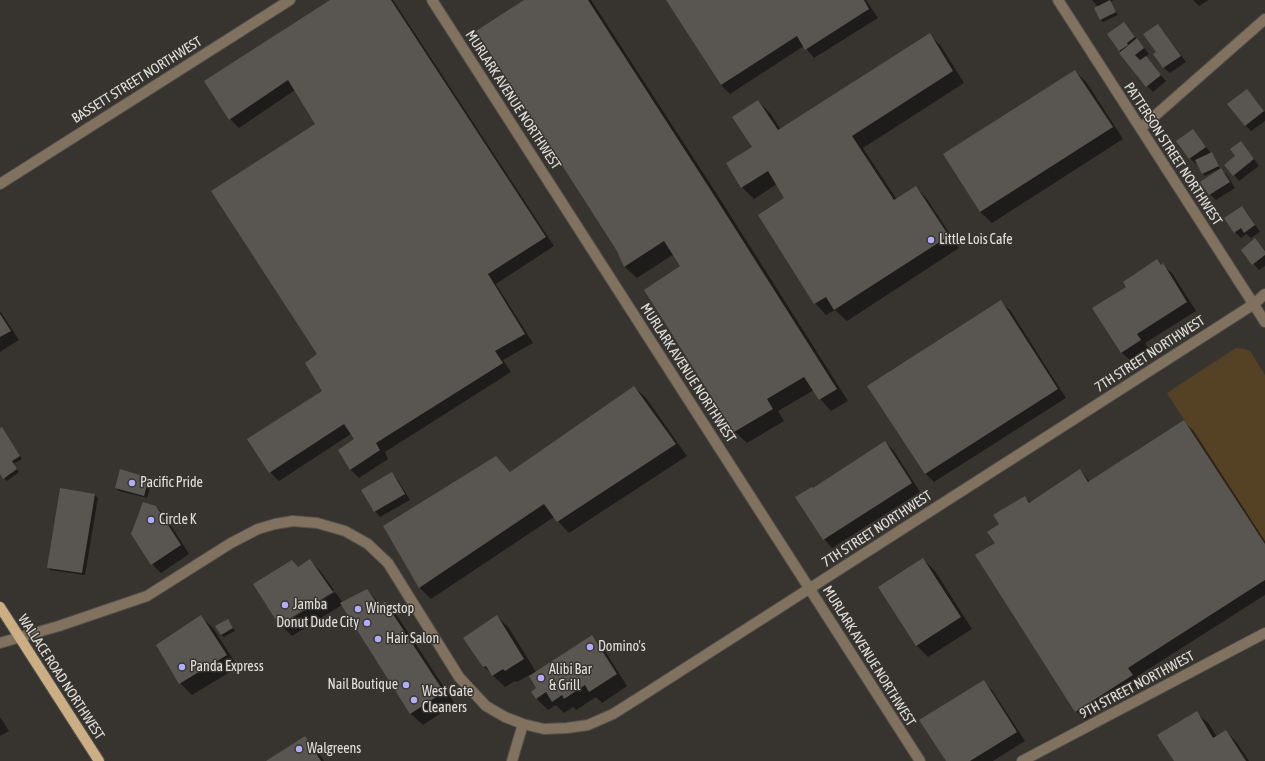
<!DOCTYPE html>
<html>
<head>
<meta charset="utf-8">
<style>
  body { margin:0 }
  canvas { display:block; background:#373430 }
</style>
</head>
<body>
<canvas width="1265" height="761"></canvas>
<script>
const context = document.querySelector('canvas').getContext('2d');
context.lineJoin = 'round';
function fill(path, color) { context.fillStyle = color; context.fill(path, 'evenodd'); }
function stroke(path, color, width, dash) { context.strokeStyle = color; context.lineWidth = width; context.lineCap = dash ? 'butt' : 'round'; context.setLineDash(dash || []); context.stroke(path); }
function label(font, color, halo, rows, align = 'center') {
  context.font = font + ' "Asap Condensed",sans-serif'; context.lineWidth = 3; context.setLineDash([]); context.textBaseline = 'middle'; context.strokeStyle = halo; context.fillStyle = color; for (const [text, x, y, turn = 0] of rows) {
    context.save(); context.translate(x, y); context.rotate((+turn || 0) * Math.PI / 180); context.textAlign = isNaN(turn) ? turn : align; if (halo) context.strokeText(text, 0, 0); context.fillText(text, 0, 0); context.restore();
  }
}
const green = new Path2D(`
  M1236,348l8,1 6,2 15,24v170l-98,-152z`);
const shadow = new Path2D(`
  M332,0h61l161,246 -58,38 37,59 -30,17 8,12 -126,80 3,7 -29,19 -9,-9 5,-29 -4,-6 -72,47 -9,-9 53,-81 -4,-37 -2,-230 -22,-34 -56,38 -9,-9z
  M526,0h65l131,202 126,199 -17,10 -11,-12 -6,-9 -36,21 6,10 -37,22 -12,-11 -90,-141 37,-25 -8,-12 -37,24 -12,-11 -7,-17z
  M667,0h199l12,18 -64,40 -10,-12 -74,48 -9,-9z
  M1092,0h22l-4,2 8,13 -15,7 -2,-2 -3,-13z
  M1193,0h16l-10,6z
  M1124,23l25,31 -4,3 21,24 -13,11 -6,-6 -39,-51z
  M1158,25l5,6 23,31 -16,11 -6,-5 -10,-14 3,-2z
  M930,35l11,11 23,37 -101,65 34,52 19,-13 11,12 32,49 -112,73 -12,-11 -9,5 -11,-12 -29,-104 -9,-15 -23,15 -12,-12 12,-39 4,-47 12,12 11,17z
  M1075,71l12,12 36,56 -131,84 -12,-11z
  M1247,90l18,22v9l-14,10 -5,-5z
  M1193,131l5,6 13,16h1l2,3 6,13 7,6 8,13 -19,12 -6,-6 10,-24 -1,-1 -14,7 -3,-3 -5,-10 -1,1 -6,-6z
  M1241,142l18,24 -20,15 -5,-6 3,-18z
  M1242,207l5,6 13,19 -9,6 -5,-4 -5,4 -6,-6z
  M1255,240l10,10v16l-6,4 -17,-20z
  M1157,261l15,12 24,38 -51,32 4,6 -18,12 -9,-8 -29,-45 34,-21z
  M1001,302l9,8 56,88 -132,84 -8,-8z
  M0,311l19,29 -19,12z
  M634,387l12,11 41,58 -118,77 -15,-16 -123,82 -12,-12 77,-130 15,16z
  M1184,422l9,8 72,111v54l-129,82 5,7 -56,36 -9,-9 -80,-168 5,-18 24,-28 6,6 49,-33 10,12z
  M0,429l4,2 18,28 -9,5 6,8 -12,9 -7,-9z
  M885,442l9,9 26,41 -88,56 -8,-9z
  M121,471l28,8 3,2 -5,17 -28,-7 -3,-3z
  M391,473l6,6 13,21 -30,17 -5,-6z
  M60,490l35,5 3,3 -13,77 -35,-5 -2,-3z
  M156,506l9,10 24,38 -28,19 -9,-9 -19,-30z
  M923,559l12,12 37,58 -44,28 -12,-12z
  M310,560l11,12 13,18 -53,32v3l54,-33 8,11 24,-13 14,15 3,-2 12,11 59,90 -32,21 -12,-11 -69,-109 -50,31 -12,-12 12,-63 7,7z
  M497,616l12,12 27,44 55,-36 12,12 24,38 -25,17 -6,-6 -20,13 -3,-3 -9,6 -8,-8 -8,5 -12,-12 2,-10 -9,-13 -12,7 -2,-1 -10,6 -21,-20z
  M201,617l12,11 25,39 -46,28 -12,-12z
  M228,620l7,11 -11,6 -3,-2z
  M983,681l9,9 33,51 -32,20h-46z
  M1197,713l12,11 8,13 9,-6 11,12 12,18h-74z
  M0,717l9,14 -9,5z
  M305,738l11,11 8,12h-56z`);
const building = new Path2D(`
  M330,0h61l155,237 -58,37 37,60 -30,17 8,12 -127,80 4,7 -30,20 -12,-20 16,-11 -10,-15 -75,49 -22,-34 75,-48 -17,-28 12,-9 -106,-163 104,-67 -27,-44 -59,40 -25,-39z
  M524,0h64l122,189 127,200 -18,11 -15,-23 -37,22 6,10 -39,23 -90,-142 36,-24 -16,-25 -40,26 -7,-16 -141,-220z
  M666,0h198l5,9 -64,41 -8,-14 -76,49z
  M1110,0l6,12 -16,8 -6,-12z
  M1124,22l11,15 -8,6 1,2 -9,6 -12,-17z
  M1158,24l23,32 -18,12 -10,-14 3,-2 -13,-18z
  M930,33l23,38 -101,65 42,64 22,-14 33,50 -115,74 -8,-13 -12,7 -56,-89 26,-17 -16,-27 -27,17 -15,-25 26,-16 -20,-30 26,-17 20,30z
  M1137,38l7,10 -9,7 5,5 6,-4 15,19 -15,12 -27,-34z
  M1075,70l38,57 -133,85 -37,-58z
  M1247,89l17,22 -19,15 -18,-22z
  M1193,129l13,18 -17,12 -13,-18z
  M1241,141l13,18 -21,17 -9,-11 11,-9 -5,-7z
  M1212,152l7,14 -17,8 -7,-14z
  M1221,168l9,14 -21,13 -9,-13z
  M1242,206l13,19 -11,8 -3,-5 -7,5 -10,-15z
  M1255,238l10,13v4l-13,10 -11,-15z
  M1157,259l4,6 2,-2 24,39 -50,32 4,6 -20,13 -29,-45 34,-21 -3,-5z
  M1001,300l57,89 -133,85 -58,-88z
  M0,314l11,17 -11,6z
  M634,386l42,58 -119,78 -13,-18 -125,84 -36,-62 113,-70 14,16z
  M1184,420l81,124v36l-137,88 5,7 -58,37 -100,-157 20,-12 -8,-11 12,-8 -6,-9 32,-19 4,7 51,-34 8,13z
  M2,427l18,29 -8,5 5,8 -14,10 -3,-5v-46z
  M885,441l27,42 -89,57 -28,-43 17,-10 1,1z
  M120,469l29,9 -5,18 -29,-8z
  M392,472l13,22 -31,18 -13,-22z
  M60,488l35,6 -13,79 -35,-5z
  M143,502l13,4 25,39 -30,20 -20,-31z
  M923,558l38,59 -45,29 -38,-59z
  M310,559l23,33 -54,33 -26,-41 39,-24 6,7z
  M367,589l12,17 6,-4 59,90 -34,22 -70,-111z
  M201,615l26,40 -48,29 -23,-39z
  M497,615l27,44 -19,12 -2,-2 -11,7 -6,-10 -3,1 -20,-29z
  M228,619l5,9 -12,7 -6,-9z
  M592,635l25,39 -28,18 -4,-7 -21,14 -2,-4 -10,7 -6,-10 -10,7 -5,-7 5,-4 -7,-12z
  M984,680l33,52 -47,29h-24l-27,-41z
  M1197,711l16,27 13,-8 20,31h-72l-17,-26z
  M305,736l16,25h-55z`);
const minor = new Path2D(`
  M432,0l488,761
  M1058,0l207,322
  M1141,128l124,-109
  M0,184l290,-184
  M0,643l59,-17 88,-30 84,-53 27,-14 17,-5 18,-3 24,2 28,8 23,13 20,19 71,114 27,29 19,11 18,7 21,5 23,-1 21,-3 25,-11 27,-17 614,-393 11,-10
  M512,761l11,-37
  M1022,761l243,-128`);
const major = new Path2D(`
  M0,607l99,154`);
const markers = [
  [931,240,4,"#b2adf9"],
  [132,483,4,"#b2adf9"],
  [151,520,4,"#b2adf9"],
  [285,605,4,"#b2adf9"],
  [358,609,4,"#b2adf9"],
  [367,623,4,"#b2adf9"],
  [378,639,4,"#b2adf9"],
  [590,647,4,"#b2adf9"],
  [182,667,4,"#b2adf9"],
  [541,678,4,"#b2adf9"],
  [406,685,4,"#b2adf9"],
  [414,700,4,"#b2adf9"],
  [299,749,4,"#b2adf9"]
];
const streetNames = [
  ["BASSETT STREET NORTHWEST",137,80,-32],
  ["MURLARK AVENUE NORTHWEST",513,100,57],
  ["PATTERSON STREET NORTHWEST",1173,154,57],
  ["7TH STREET NORTHWEST",1150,354,-33],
  ["MURLARK AVENUE NORTHWEST",688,373,57],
  ["7TH STREET NORTHWEST",877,529,-33],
  ["MURLARK AVENUE NORTHWEST",869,656,58],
  ["WALLACE ROAD NORTHWEST",61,677,57],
  ["9TH STREET NORTHWEST",1137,685,-28]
];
const poiNames = [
  ["Little Lois Cafe",939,240],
  ["Pacific Pride",140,483],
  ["Circle K",159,520],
  ["Jamba",293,605],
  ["Wingstop",366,609],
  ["Donut Dude City",359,623,"right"],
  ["Hair Salon",386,639],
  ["Domino's",598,647],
  ["Panda Express",190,667],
  ["Alibi Bar",549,670],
  ["& Grill",549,686],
  ["Nail Boutique",398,685,"right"],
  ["West Gate",422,692],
  ["Cleaners",422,708],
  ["Walgreens",307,749]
];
fill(green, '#554124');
fill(shadow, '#0007');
fill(building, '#595550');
stroke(minor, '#52504c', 12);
stroke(major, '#52504c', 12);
stroke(minor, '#80725e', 10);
stroke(major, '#cbae84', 10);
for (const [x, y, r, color] of markers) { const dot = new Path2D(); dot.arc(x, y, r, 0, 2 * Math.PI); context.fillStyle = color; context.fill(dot); stroke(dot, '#373430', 1.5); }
label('14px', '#e2e0dd', '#373430', streetNames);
label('14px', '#e2e0dd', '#373430', poiNames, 'left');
</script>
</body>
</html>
